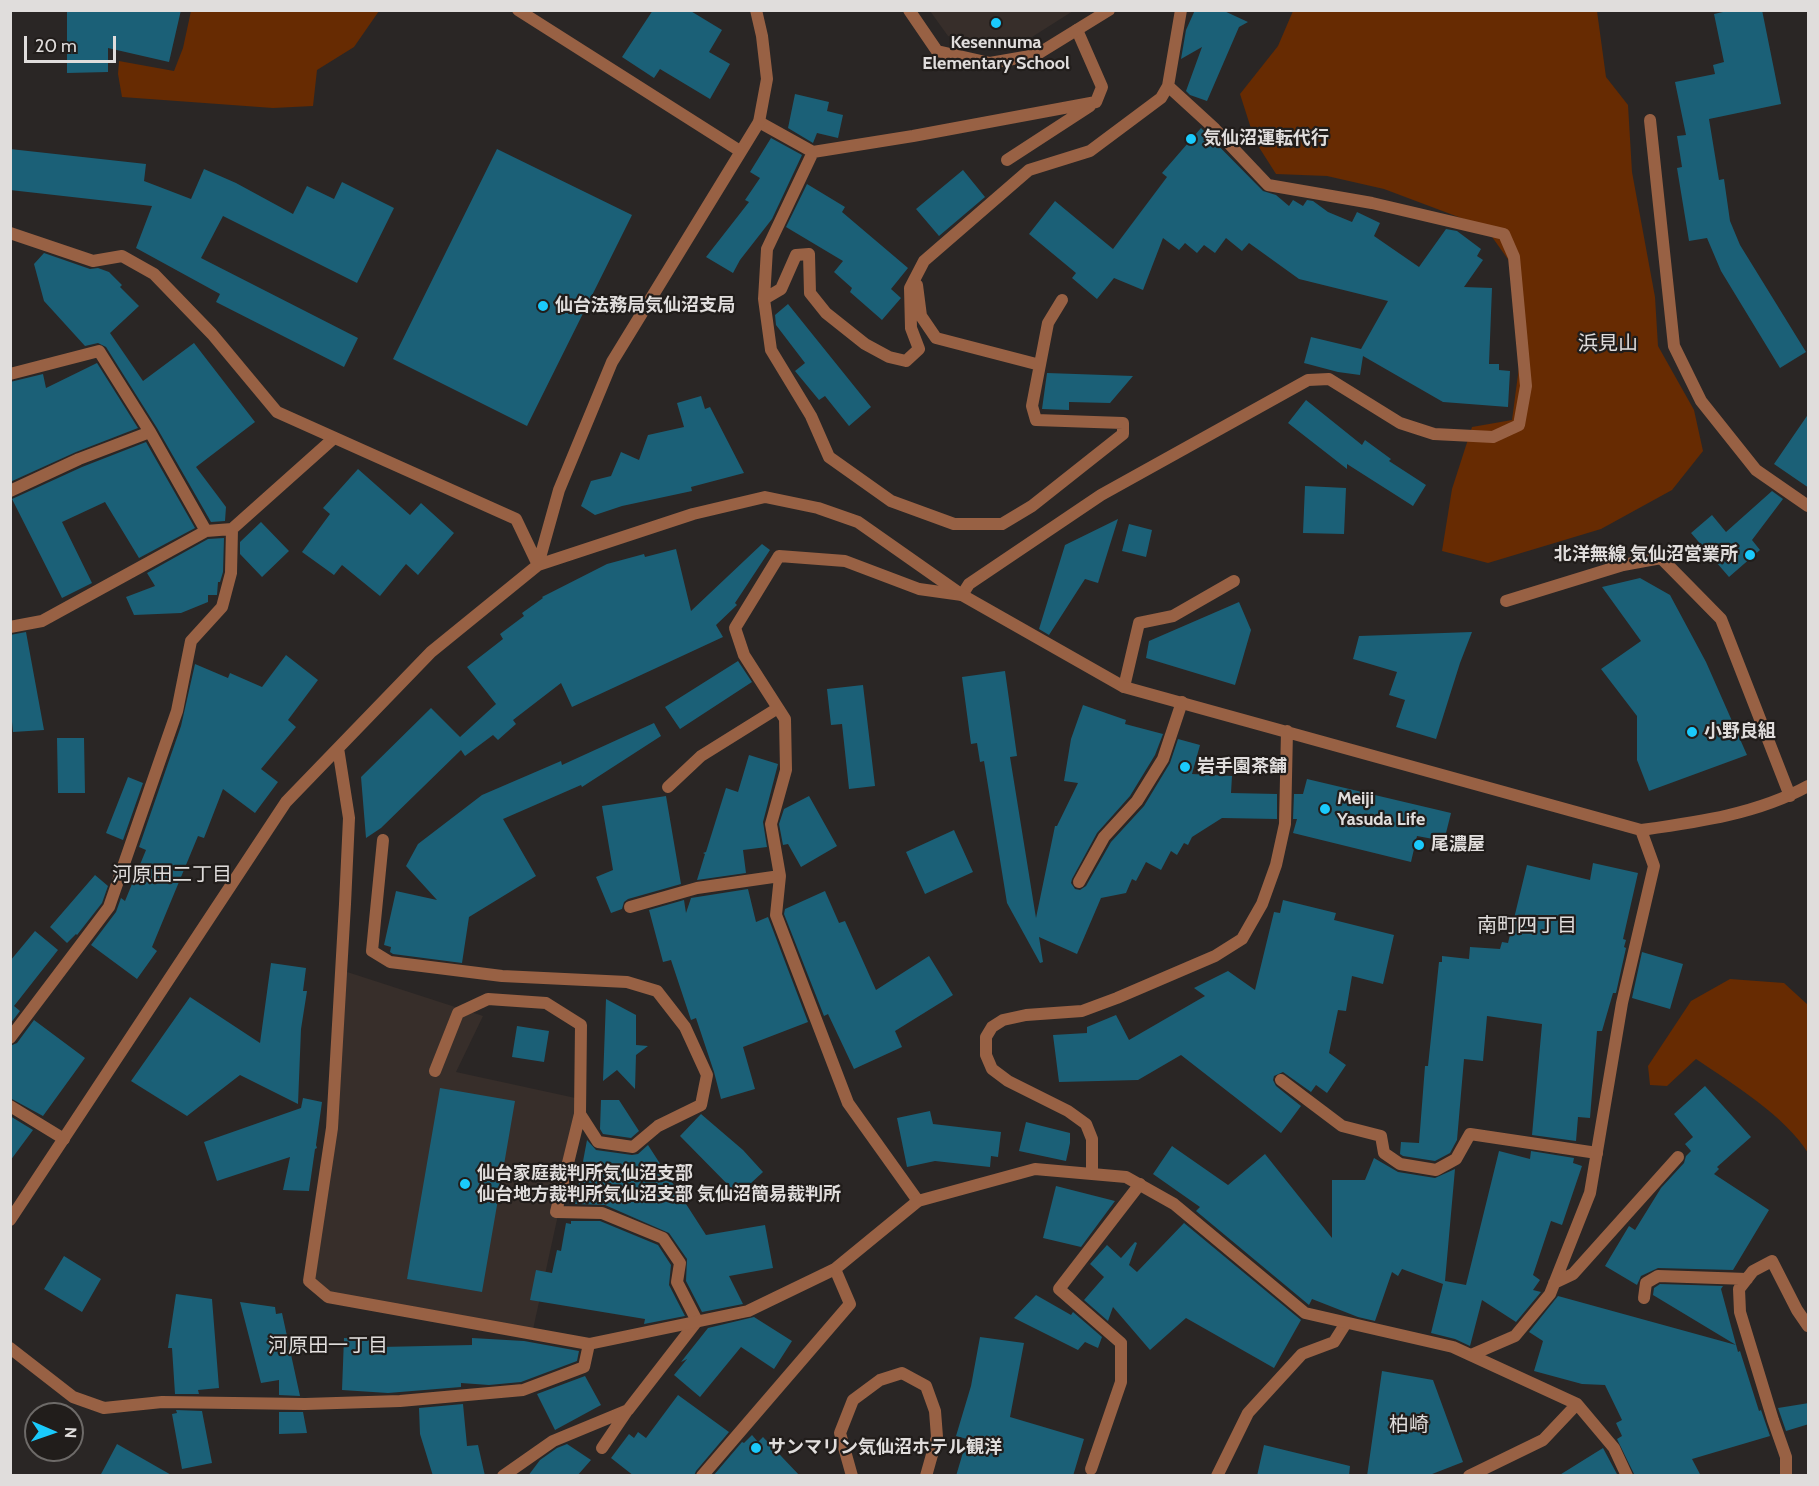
<!DOCTYPE html>
<html>
<head>
<meta charset="utf-8">
<style>
  body { margin:0 }
  #map { position:relative; width:1819px; height:1486px; overflow:hidden; background:#2a2625; font-family:Cabin,sans-serif }
  canvas { display:block }
  .frame { position:absolute; inset:0; border:12px solid #e0dddc; pointer-events:none }
  .north { position:absolute; left:24px; top:1402px; width:60px; height:60px; box-sizing:border-box; background:#211d1b; border:2px solid #6d6a68; border-radius:50%; rotate:92deg; font-size:16px; font-weight:700; line-height:24px; text-align:center; color:#e0dddc }
  .north::after { content:''; display:block; margin:auto; width:21px; height:27px; background:#1acafc; clip-path:polygon(50% 0,100% 100%,50% 72%,0 100%) }
  .scale { position:absolute; left:24px; top:36px; width:92px; height:27px; box-sizing:border-box; border:3px solid #e0dddc; border-top:0; padding-left:8px; font-size:18px; line-height:21px; white-space:nowrap; color:#e0dddc; -webkit-text-stroke:4px #211d1b; paint-order:stroke }
</style>
</head>
<body>
<div id="map">
<canvas width="1819" height="1486"></canvas>
<div class="frame"></div>
<div class="north">N</div>
<div class="scale">20 m</div>
</div>
<script>
const context = document.querySelector('canvas').getContext('2d');
context.lineJoin = 'round';
function fill(path, color) { context.fillStyle = color; context.fill(path, 'evenodd'); }
function stroke(path, color, width, dash) { context.strokeStyle = color; context.lineWidth = width; context.lineCap = dash ? 'butt' : 'round'; context.setLineDash(dash || []); context.stroke(path); }
function label(font, color, halo, rows, align = 'center') {
  context.font = font + ' Cabin,"Noto Sans JP",sans-serif'; context.lineWidth = 4.5; context.setLineDash([]); context.textBaseline = 'middle'; context.strokeStyle = halo; context.fillStyle = color; for (const [text, x, y, turn = 0] of rows) {
    context.save(); context.translate(x, y); context.rotate((+turn || 0) * Math.PI / 180); context.textAlign = isNaN(turn) ? turn : align; if (halo) context.strokeText(text, 0, 0); context.fillText(text, 0, 0); context.restore();
  }
}
const built = new Path2D(`
  M930,11h143l-41,26 -37,12 -47,-13z
  M341,970l142,46 -27,56 124,27v15l-48,220 -204,-37 -19,-16 23,-153z`);
const green = new Path2D(`
  M191,11v-1l188,1 -25,36 -37,23 -4,36 -40,2 -151,-11 -4,-23 1,-13 55,10 9,-23z
  M1293,11h304l9,66 22,28 4,67 23,125 3,49 36,64 9,41 -31,39 -71,39 -113,34 -46,-12 10,-62 20,-62 40,-7 7,-53 3,-88 -37,-52 -101,-38 -57,-13 -51,-2 -21,-33 -15,-47 38,-48z
  M1730,979l54,4 24,22v148c-23,-37 -75,-69 -112,-94l-29,27 -17,-1 -2,-19 43,-65z`);
const building = new Path2D(`
  M67,10h114l-12,52 -61,-14v24l-41,1z
  M653,10h36l33,20 -13,22 21,12 -20,35 -50,-30 -6,9 -32,-21z
  M1195,10h27l26,12 -9,5 -32,74 -17,-6 -4,-4 16,-44 -21,12 5,-29z
  M1732,10h30l19,94 -72,15 10,61 5,-1 6,42 10,24 66,107 -26,16 -59,-97 -14,-33 -18,3 -12,-73 5,-1 -5,-31 9,-1 -11,-53 40,-8 -2,-9 11,-3 -10,-48z
  M795,94l34,8 -2,9 16,4 -5,23 -21,-5 -4,10 -25,-15z
  M1201,128l62,63 13,4 13,11 4,-6 10,6 4,-6 6,1 15,11 24,10 5,-10 23,11 -6,13 45,31 27,-38 11,2 24,18 -4,7 6,4 -19,27 28,1 -3,76h10v6l11,1 -2,36 -65,-5 -80,-46 -3,19 -22,-3 -34,-9 7,-26 50,12 27,-48 -89,-22 -50,-36 -7,8 -16,-13 -11,15 -11,-8 -7,8 -12,-10 -6,7 -16,-12 -20,52 -29,-12 -17,21 -25,-21 4,-5 -47,-39 26,-33 58,48 54,-72 -5,-4z
  M771,138l31,17 -30,64 -32,41 -7,13 -27,-16 43,-55 -4,-2 15,-22 -10,-6z
  M10,149l136,15 -2,17 47,18 13,-30 32,14 57,31 14,-28 27,13 8,-17 52,26 -37,75 -134,-67 -22,42 157,80 -14,29 -128,-65 4,-8 -84,-46 16,-42 -142,-16z
  M497,149l135,66 -105,211 -134,-67z
  M963,170l22,27 -46,39 -23,-27z
  M807,184l38,23 -3,5 66,56 -17,21 10,9 -19,22 -32,-28 2,-4 -18,-16 9,-11 -57,-34z
  M44,253l46,16 8,-1 11,4 13,13 -2,2 19,19 -29,27 33,48 51,-38 61,79 -59,45 30,40 -1,14 -14,1 -54,-94 -51,-81 -8,-4 -13,3 -41,-45 -10,-37z
  M788,304l83,103 -22,19 -24,-30 -6,4 -24,-29 10,-8 -29,-38 -1,-10z
  M97,363l41,65 -62,24 -66,30v-100l33,-8 3,14z
  M1047,373l86,3 -23,27 -41,-1v8l-27,-1z
  M701,396l4,13 5,-2 34,66 -53,14 1,4 -70,15 -27,9 -14,-9 10,-25 20,-5 10,-24 18,8 9,-25 36,-8 -7,-24z
  M1306,400l56,45 3,-5 26,19 -2,2 37,24 -13,21 -66,-42v5l-59,-46z
  M1809,413v75l-35,-24z
  M146,442l49,86 -56,30 -34,-56 -43,20 30,61 -30,15 -50,-99 70,-32z
  M358,469l52,46 11,-12 33,30 -36,42 -12,-11 -26,32 -38,-31 -8,10 -32,-23 28,-38 -7,-6z
  M1305,486l41,2 -2,46 -41,-1z
  M1772,491l11,8 -31,41 8,10 -31,27 -38,-44 21,-18 14,17z
  M1118,519l-20,64 -13,-4 -36,56 -10,-6 26,-84z
  M261,522l28,29 -27,26 -22,-23v-12z
  M1129,524l23,6 -6,27 -24,-6z
  M224,538l-1,34 -3,10h-2l-1,13h-9v7l-27,11 -47,2 -8,-18 29,-11 -8,-13 61,-34z
  M762,544l8,6 -35,53 2,2 -21,20 7,12 -151,70 -11,-24 -48,37 3,4 -18,16 -5,-5 -28,21 -4,-6 -80,78 -15,10 -5,-61 70,-69 29,29 36,-33 -29,-37 36,-28 -3,-5 24,-18 -2,-3 21,-15 -1,-1 65,-33 37,-10 1,3 31,-8 15,62z
  M1640,578l30,17 36,67 41,93 -98,36 -12,-31v-44l-36,-47 40,-28 -39,-54z
  M1239,602l12,28 -16,55 -89,-27 3,-17z
  M26,632l18,98 -31,2 -3,-31v-66z
  M1472,632l-12,31 -24,76 -40,-12 9,-27 -16,-5 8,-23 -44,-13 6,-23z
  M286,655l32,25 -30,40 8,7 -35,42 17,13 -23,31 -32,-24 -19,49 -6,-2 -46,111 5,4 -20,28 -46,-34 25,-33 5,-14 4,3 21,-51 -7,-3 42,-121 14,-62 33,14 2,-5 32,14z
  M738,661l14,21 -72,47 -15,-22z
  M1005,671l12,85 -7,1 26,161 19,-92h2l21,-43 -14,-2 7,-42 12,-34 43,15 -1,4 38,10 -8,21 -25,41 -33,37 -25,46 -1,4 4,6 5,1 6,-4 25,-44 33,-36 26,-43 8,-24 22,6 -8,29 40,2 -1,17 46,1v25l-55,-1 -30,19 -4,8 -4,-2 -7,12 -6,-4 -10,19 -15,-8 -10,19 -4,-2 -6,14 -25,5 -24,56 -38,-17 4,25 -3,1 -33,-60 -23,-142 -4,1 -3,-19 -6,1 -9,-67z
  M863,685l12,101 -26,3 -7,-65 -11,1 -4,-36z
  M654,723l7,13 -79,51 -1,-2 -78,34 33,57 -67,41 -7,46 -69,-9 -3,-2 1,-5 -7,-2 12,-54 41,9 -31,-34 12,-22 64,-49 79,-34 1,4z
  M57,738h27l1,55h-27z
  M749,755l29,9 -15,58 4,25 -24,3 3,23 -49,7 8,-26 -2,-1 3,-1 20,-64 12,4z
  M128,777l15,6 -20,57 -17,-7z
  M1307,779l144,34 -7,28 -27,-5 -6,26 -118,-29 4,-14h-4l1,-25h9z
  M666,796l15,88 -53,15 -4,3 -2,7 -11,4 -15,-36 17,-7 -11,-64z
  M809,796l28,50 -36,21 -13,-23 -5,1 -4,-21 5,-15z
  M954,830l19,42 -48,22 -19,-42z
  M1593,863l45,10 -15,66 3,1 -2,7 2,1 -10,45h-3l-11,38h-5l-7,87 -12,-1 -2,24 -44,-6 10,-111 -55,-8 -4,45 -19,-2 -7,81 -7,13 -15,8 -32,-5 -3,-2 1,-12 18,1 6,-77h3l11,-104h3v-6l27,3 1,-12 30,2 2,-7 6,1 19,-78 63,15z
  M95,875l13,11 -6,17 -25,32 -1,-1 -9,9 -17,-16z
  M748,889l8,33 12,-5 40,105 -65,25 12,42 -34,10 -7,-27 -18,-54 -5,2 -20,-60 -8,2 -14,-52 35,-10 2,13 5,-15z
  M825,891l14,32 6,-2 31,69 53,-34 24,39 -58,36 7,16 -48,22 -26,-55 -4,2 -40,-102 1,-5z
  M1283,900l53,13 -2,7 60,15 -11,49 -31,-8 -6,35 -8,-1 -9,43 17,12 -19,28 -11,-8 -5,7 -28,-20 -9,4 -1,4 3,6 25,20 -20,27 -100,-78 -43,25 -79,2 -6,-47 34,-2v-6l29,-12 13,25 76,-44 -11,-8 34,-17 27,19 19,-78 6,1z
  M35,931l23,19 -44,56 6,5 -10,13v-63z
  M1642,952l41,12 -13,45 -38,-11z
  M271,963l35,5 -3,23h4l-6,38 -3,75 -58,-29 -53,41 -56,-35 59,-84 70,46z
  M606,999l30,16v30l12,1 -12,9 -1,34 -18,-19 -14,11z
  M34,1020l51,38 -42,58 -33,-18v-52l7,-3z
  M517,1026l32,5 -5,31 -32,-5z
  M1705,1086l46,51 -34,30 2,2 -5,5 55,36 -36,60 -75,-2 -17,8 -4,9 -32,-19 24,-40 6,4 26,-42 23,-25 2,-7 5,-5 -6,-7 8,-7 -19,-23z
  M440,1088l75,13 -33,191 -75,-13z
  M303,1098l19,4 -6,43 1,3 -2,1 -6,42 -26,-1 7,-33 -73,24 -13,-39 97,-34z
  M601,1100h18l20,31 -8,7 -28,-4 -3,-5z
  M930,1111l3,13 68,8 -3,25 -7,-1 -1,11 -55,-6 -28,6 -10,-49z
  M701,1114l42,36 20,22 -25,23 -58,-59z
  M10,1116l23,14 -23,31z
  M1026,1122l44,11v10l-4,18 -47,-10z
  M587,1140l9,10 36,5 6,-1 10,-9 58,90 59,-10 8,43 -44,8 14,28 -41,8 -16,-31 1,-22 -18,-26 -64,-28 -30,-1z
  M1172,1146l56,39 37,-31 67,84v-58h33l9,-22 24,14 37,6 20,-9 -10,112 21,4 33,-134 31,8 1,-8 43,7 -1,5 9,3 -20,59 -11,-4 -18,54 7,5 -7,10 8,2 -25,30 -34,-22 -12,46 -15,-7 -24,-6 12,-49 -41,-15 -4,7 -6,-4 -17,49 -17,-4 -46,-18 -3,6 -113,-94 4,-4 -47,-33z
  M1056,1186l59,15 -34,46 -38,-9z
  M571,1221h29l58,24 13,20 -2,20 16,31 -41,8 1,-5 -115,-19 6,-30 16,3 5,-23 4,1 5,-28 5,1z
  M1184,1223l117,97 -27,48 -88,-50 -36,32 -37,-43 -5,14 -24,-21 20,-23 -14,-13 17,-19 14,13 14,-16 2,1 -8,22 8,7z
  M64,1256l37,23 -19,33 -38,-23z
  M1660,1284l63,2 -2,3 17,63 2,-1 19,60 2,-1 9,26 -78,23 9,17h-66l-18,-37 5,-3 -6,-13 6,-3 -17,-35 -23,-1 -48,-13 9,-30 -14,-9 29,-36 178,49 -83,-50 1,-7z
  M176,1294l36,5 7,89 -21,2 1,4h-24l-3,-46h-4z
  M1036,1295l35,20 2,-3 29,25 -4,11 -13,-6 -7,8 -64,-32z
  M240,1302l35,5 1,7 6,-1 18,83 -21,-1v-15l-18,3z
  M754,1317l38,24 -18,28 -33,-22 -41,50 -26,-22 13,-16 -6,3 27,-34z
  M980,1337l44,6 -14,74 74,22 -11,37h-117l11,-37 -11,-3 15,-50z
  M344,1338l37,2 -1,7 92,-2v-7l52,3 55,10 -2,10 -56,21 -32,3 -28,-2v4l-73,6 -46,-3z
  M1382,1371l51,9 30,82 -36,14h-60z
  M585,1376l16,29 -46,25 -18,-36z
  M678,1395l51,37 -33,39 -2,5h-60l-23,-18 18,-24 5,4 4,-6 8,6z
  M1809,1403v21l-23,7 -8,-23z
  M463,1404l4,42 11,-1 7,31h-52l-13,-42 -1,-26z
  M176,1410l26,1 10,52 -30,6 -10,-55 5,-1z
  M279,1412h24l4,21 -28,1z
  M752,1435l6,7 5,-5 37,39h-87l29,-34 2,1z
  M117,1444l56,32h-73z
  M567,1444l24,16 -14,16h-49l12,-16 17,-12z
  M1264,1445l86,21 -1,10h-92z
  M1603,1448l15,28h-60z`);
const lane = new Path2D(`
  M759,122l54,30 100,-16 183,-34 6,-15 -25,-57
  M813,152l-46,97 -3,50 17,-10 15,-34 13,-1 1,39 16,20 39,31 24,13 17,4 13,-12 -8,-21 -1,-40 14,-27 105,-91 61,-19 71,-53 7,-12 13,-76
  M1007,160l83,-54
  M917,285l4,31 15,22 104,27
  M764,299l7,51 40,66 18,41 62,44 63,23h48l30,-18 91,-72v-11l-87,-3 -4,-14 16,-83 14,-23
  M10,374l89,-23 51,81 56,99
  M10,491l69,-32 71,-27
  M10,627l32,-6 164,-90 26,-2 102,-91
  M1124,687l15,-64 34,-7 61,-35
  M668,787l33,-31 77,-48
  M383,840l-11,111 18,11 112,14 125,6 30,9 28,36 22,48 -6,30 -43,21 -25,21 -35,-5 -18,-28
  M780,876l-4,39 72,188 70,98
  M1079,882l25,-45 33,-36 26,-42 19,-57
  M630,907l67,-19 83,-12 -9,-52 15,-54 -1,-51 -41,-64 -9,-27 44,-72 66,5 74,28 43,6 7,-11 132,-89 207,-115 21,-1 71,44 34,11 59,3 26,-12 7,-39 -12,-129 -10,-23 -132,-31 -104,-18 -53,-56 -47,-43
  M10,1038l99,-131 68,-196 14,-70 31,-34 9,-34 1,-44
  M435,1071l23,-58 30,-14 58,4 35,22 -1,89 -24,98 46,1 61,25 17,25 -3,19 20,39 -69,89 -75,31 -50,35
  M1281,1080l61,46 39,10 3,17 16,11 36,6 20,-11 14,-25 127,19
  M10,1106l54,33
  M10,1348l63,49 31,11 58,-6 143,2 95,-3 123,-11 61,-23 5,-23
  M602,1448l25,-37
  M1091,1469l30,-87v-39l-62,-54 81,-105
  M852,1476l-12,-43 13,-33 27,-20 22,-7 24,13 9,25 2,26 -11,39
  M1217,1476l31,-63 54,-59 32,-12 12,-19`);
const street = new Path2D(`
  M518,10l222,141
  M909,10l28,41 53,12 46,-8 73,-45
  M1650,120l24,226 27,55 55,69 52,36
  M10,233l83,28 29,-5 32,18 58,60 65,78 239,107 22,46
  M538,565l21,-75 53,-128 147,-240 8,-43 -5,-43 -6,-26
  M1506,601l117,-36 38,-7 60,61 69,177
  M338,748l11,70 -4,86 -13,224 -23,153 19,16 261,47 159,-33 87,-42 83,-68 117,-32 91,8 48,27 131,109 148,34 124,57 37,44 13,28
  M1092,1174v-35l-6,-15 -18,-13 -60,-30 -16,-12 -6,-14v-18l6,-10 11,-7 23,-5 56,-4 35,-13 98,-42 27,-17 20,-35 14,-39 9,-41 2,-93
  M10,1220l276,-418 145,-150 107,-87 155,-51 72,-17 53,11 40,14 104,73 162,92 517,143c57,-8 116,-16 167,-44
  M1554,1283l19,-9 105,-117
  M1644,1298l2,-15 12,-7 89,3
  M1471,1355l44,-19 35,-42 40,-101 32,-190 32,-137 -13,-36
  M702,1476l148,-172 -15,-35
  M1469,1476l74,-36 34,-36
  M1786,1476v-19l-13,-37 -33,-108 -1,-23 14,-18 19,-10 25,49 11,16`);
const markers = [
  [996,23,6,"#1acafc"],
  [1191,139,6,"#1acafc"],
  [543,306,6,"#1acafc"],
  [1750,555,6,"#1acafc"],
  [1692,732,6,"#1acafc"],
  [1185,767,6,"#1acafc"],
  [1325,809,6,"#1acafc"],
  [1419,845,6,"#1acafc"],
  [465,1184,6,"#1acafc"],
  [756,1448,6,"#1acafc"]
];
const poiNames = [
  ["Kesennuma",996,43,"center"],
  ["Elementary School",996,64,"center"],
  ["気仙沼運転代行",1203,139],
  ["仙台法務局気仙沼支局",555,306],
  ["北洋無線 気仙沼営業所",1738,555,"right"],
  ["小野良組",1704,732],
  ["岩手園茶舗",1197,767],
  ["Meiji",1337,799],
  ["Yasuda Life",1337,820],
  ["尾濃屋",1431,845],
  ["仙台家庭裁判所気仙沼支部",477,1174],
  ["仙台地方裁判所気仙沼支部 気仙沼簡易裁判所",477,1195],
  ["サンマリン気仙沼ホテル観洋",768,1448]
];
const neighbourhoodNames = [
  ["浜見山",1608,344],
  ["河原田二丁目",172,875],
  ["南町四丁目",1527,926],
  ["河原田一丁目",328,1346],
  ["柏崎",1409,1425]
];
fill(built, '#372e2a');
fill(green, '#672b02');
fill(building, '#1b6077');
stroke(lane, '#986144', 12);
stroke(street, '#986144', 12);
for (const [x, y, r, color] of markers) { const dot = new Path2D(); dot.arc(x, y, r, 0, 2 * Math.PI); context.fillStyle = color; context.fill(dot); stroke(dot, '#211d1b', 2); }
label('bold 18px', '#e0dddc', '#211d1b', poiNames, 'left');
label('20px', '#e0dddc', '#211d1b', neighbourhoodNames);
</script>
</body>
</html>
